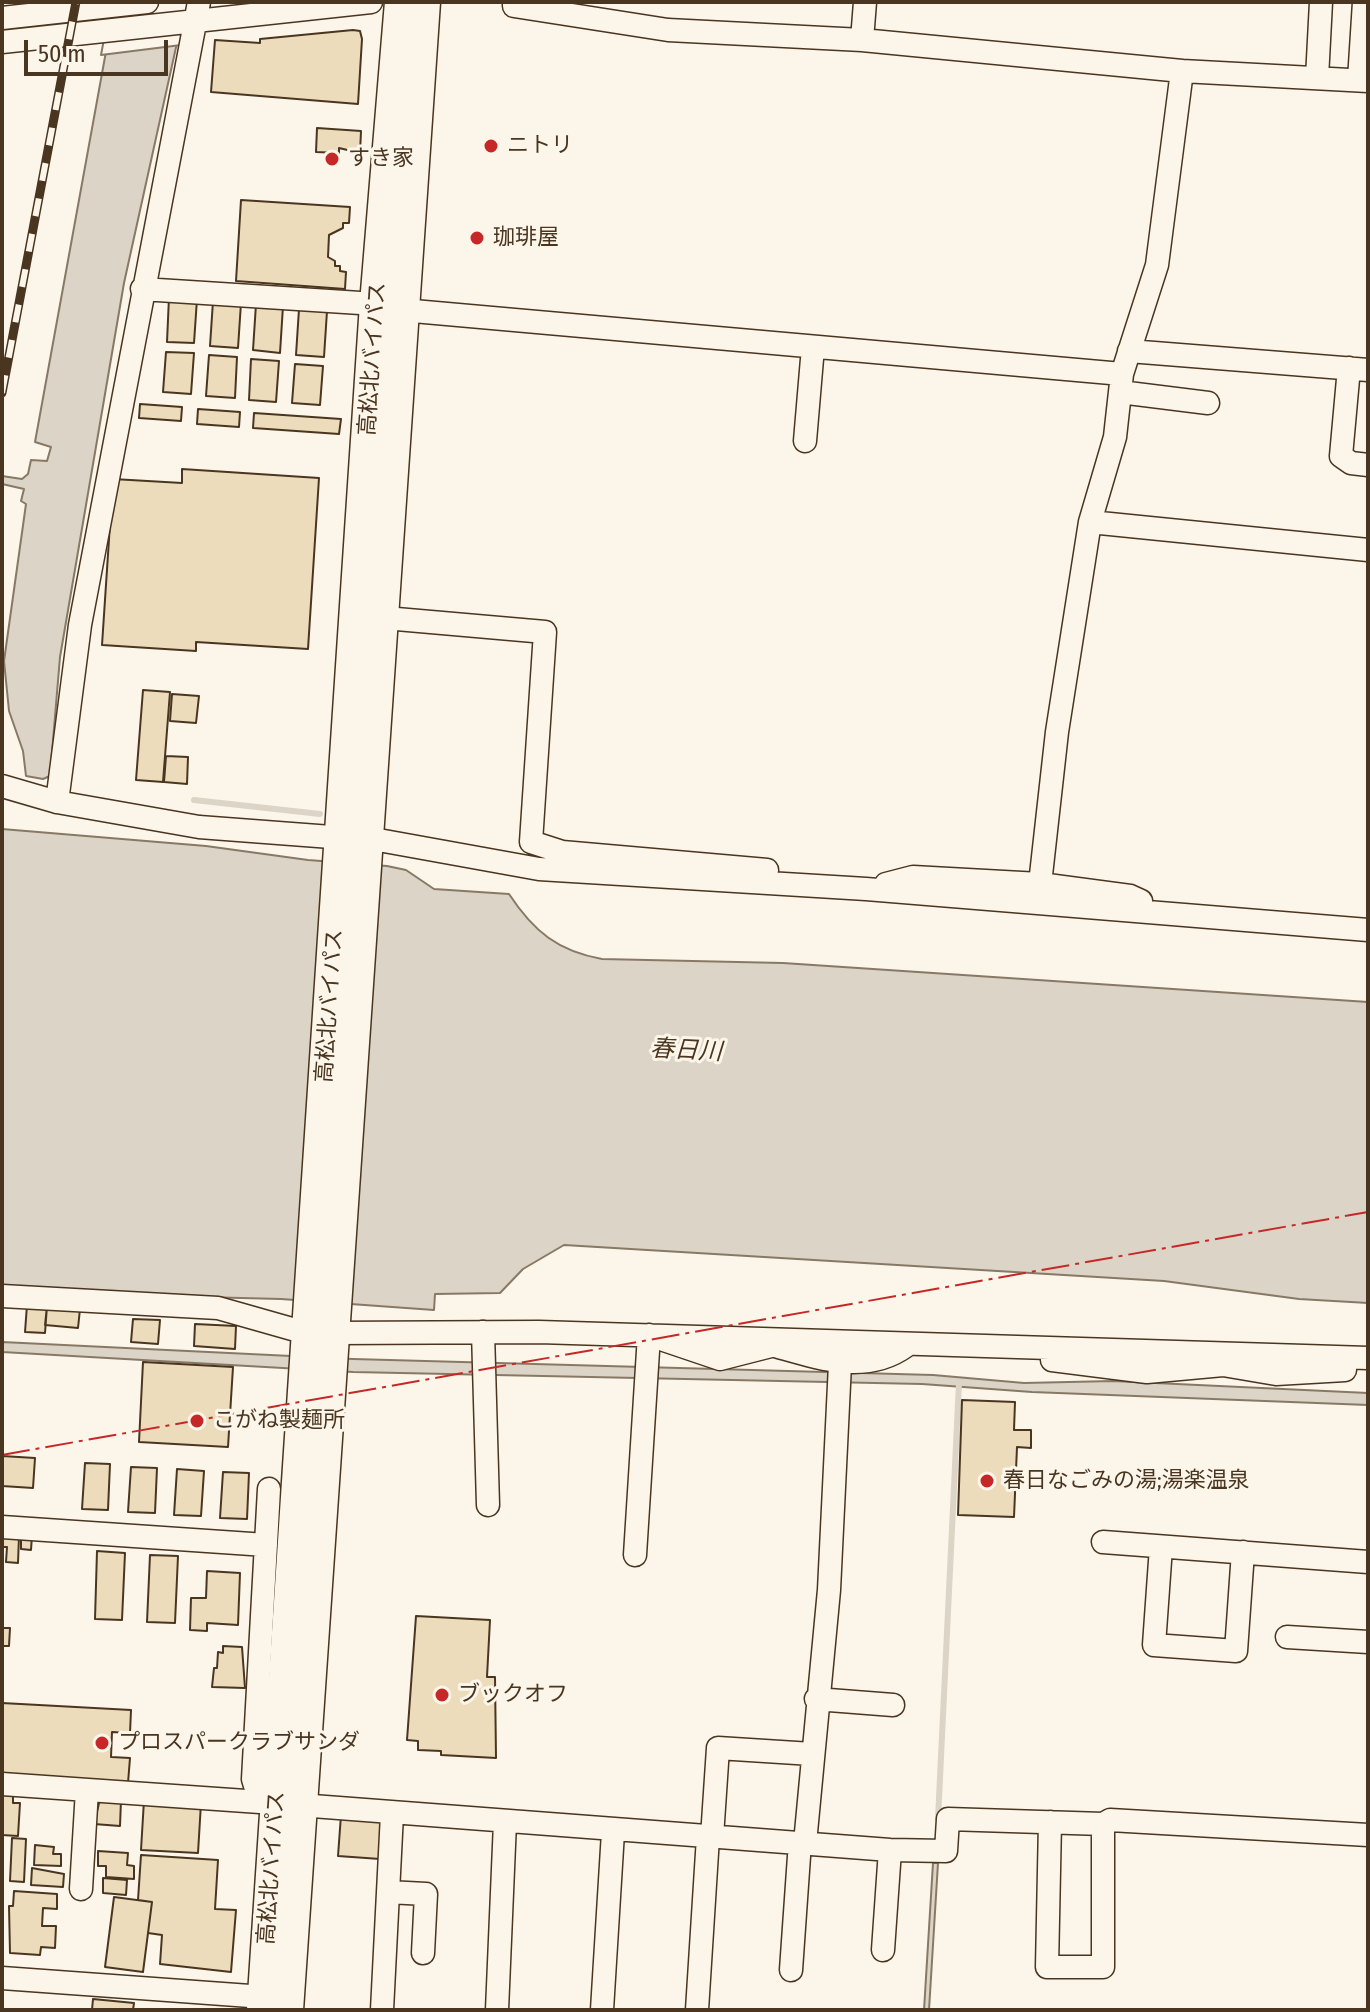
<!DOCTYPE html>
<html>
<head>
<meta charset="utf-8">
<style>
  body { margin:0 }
  #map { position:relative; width:1370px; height:2012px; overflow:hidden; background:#fbf6e9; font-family:"Fira Sans Condensed",sans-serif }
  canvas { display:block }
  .frame { position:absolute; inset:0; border:4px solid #4a3520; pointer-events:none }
  .scale { position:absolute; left:24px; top:40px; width:144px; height:36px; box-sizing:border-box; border:4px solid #4a3520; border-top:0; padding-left:10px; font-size:24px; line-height:28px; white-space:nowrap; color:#4a3520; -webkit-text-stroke:6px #fbf6e9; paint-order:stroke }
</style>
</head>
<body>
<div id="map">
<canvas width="1370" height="2012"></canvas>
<div class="frame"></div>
<div class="scale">50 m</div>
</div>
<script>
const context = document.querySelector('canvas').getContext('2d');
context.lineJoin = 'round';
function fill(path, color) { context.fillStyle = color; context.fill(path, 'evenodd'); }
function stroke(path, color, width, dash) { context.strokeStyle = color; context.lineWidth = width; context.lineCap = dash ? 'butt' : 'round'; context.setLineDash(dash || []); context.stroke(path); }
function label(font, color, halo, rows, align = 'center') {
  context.font = font + ' "Fira Sans Condensed","Noto Sans JP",sans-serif'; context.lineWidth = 6; context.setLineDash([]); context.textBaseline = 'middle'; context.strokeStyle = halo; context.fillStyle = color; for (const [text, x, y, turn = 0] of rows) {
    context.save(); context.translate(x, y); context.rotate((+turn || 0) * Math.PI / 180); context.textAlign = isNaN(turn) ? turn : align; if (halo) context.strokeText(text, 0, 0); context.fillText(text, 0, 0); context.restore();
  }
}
const water = new Path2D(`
  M115,2h71l-62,281 -64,374 -10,119 -7,3 -17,-3 -3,-25 -14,-40 -5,-50 22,-157 -5,-3 3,-12 -22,-5v-8l20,3 6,-5 3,-14 16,1 4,-14 -16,-5z
  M2,829l204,17 102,14 79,6 19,4 28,19 75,5c25,38 49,57 93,65l181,4 585,39v301l-69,-4 -135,-18 -600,-36 -41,24 -23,24 -65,1 -1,16 -153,-11 -279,-7z
  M2,1342l351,17 580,16 91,8 89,-2 255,12v12l-336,-13 -110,-8 -569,-12 -351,-20z
  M933,1863h5l-9,147h-5z`);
const pier = new Path2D(`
  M111,2h79l-9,43 -80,10z`);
const stream = new Path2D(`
  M194,800l126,14
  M938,1819l21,-436`);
const building = new Path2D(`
  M353,30l7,1 2,8 -4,65 -147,-12 4,-52 45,3v-4z
  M317,128l44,3 -1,22 -21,-5v5l-23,-1z
  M241,200l109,7 -1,16h-6v5l-14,7 -1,22 7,4v5h5v5l6,1 -1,17 -109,-8z
  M169,297l28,2 -3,44 -27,-1z
  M213,301l28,2 -3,45 -28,-2z
  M256,304l27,2 -3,47 -27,-3z
  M299,309l28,2 -3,46 -28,-2z
  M166,352l28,1 -3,41 -28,-2z
  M209,355l28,2 -2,41 -29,-2z
  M251,359l28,2 -3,41 -27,-2z
  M295,364l28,2 -3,39 -28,-2z
  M140,404l42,3 -1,14 -42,-3z
  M198,409l42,3 -1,15 -42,-3z
  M254,413l87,6 -2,15 -86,-6z
  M182,469l137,9 -11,171 -112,-7v9l-94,-6 11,-166 69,4z
  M143,690l27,2 -7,90 -27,-2z
  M172,694l27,2 -3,27 -26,-2z
  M166,756l22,1 -1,27 -23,-2z
  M27,1305l20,1 -2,27 -20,-1z
  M47,1306l33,3 -2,19 -33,-3z
  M133,1319l27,1 -2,24 -27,-2z
  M195,1324l41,2 -1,23 -41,-3z
  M143,1362l90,5 -5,80 -89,-5z
  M962,1400l53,2 -1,28h17v18l-14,-1 -3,70 -56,-2z
  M2,1456l33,2 -2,30 -31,-2z
  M85,1463l25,1 -2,46 -26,-1z
  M131,1467l26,1 -2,45 -27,-1z
  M177,1469l27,2 -3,45 -27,-1z
  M223,1472l26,1 -2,46 -27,-1z
  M2,1535l17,1 -1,27 -12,-1 1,-15h-5z
  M21,1535h11l-1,15 -10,-1z
  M97,1551l28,2 -3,67 -27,-1z
  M150,1555l28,1 -3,67 -28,-1z
  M207,1571l33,2 -2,52 -31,-2v8l-17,-1 1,-32h15z
  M416,1616l74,4 -3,57h8l1,81 -55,-3v-4l-23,-1v-9l-11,-1z
  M2,1628h8l-1,18h-6l-1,13z
  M223,1646l19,1 3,41 -33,-1 2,-19h3l1,-16 5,1z
  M2,1703l129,7 -1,23 -18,-1 -1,25 19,1 -2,25 -126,-7z
  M2,1793l11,1v9h7l-2,33 -16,-1z
  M100,1799l21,1 -1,26 -26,-2z
  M144,1800l57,3 -3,50 -57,-3z
  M341,1815l41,3 -2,41 -42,-3z
  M12,1838l14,1 -2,43 -14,-1z
  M35,1845l19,2 -1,7h8v12l-27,-1z
  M98,1851l30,2 -1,12 7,1v13l-28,-2v-11h-8z
  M141,1855l77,5 -3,49 21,1 -5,62 -71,-8 2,-29 -14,-2 4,-31 -14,-2z
  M32,1868l32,6 -1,13 -32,-2z
  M103,1878l24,2 -1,15 -23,-2z
  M14,1891l43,3v15l-14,-1 -1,18h14l-1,22 -14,-1 -1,8 -30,-2 -1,-47h4z
  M114,1897l38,5 -9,70 -38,-5z
  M93,1999l41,4 -1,7h-41z`);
const minor = new Path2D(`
  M514,2v4l154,24 194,10
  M865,2l-3,38 320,31
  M2,18l145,-16
  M2,42l369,-40
  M1317,78l4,-76
  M1359,80l5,-78
  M142,289l234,15
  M402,310l720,64
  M1129,351l239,19
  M1349,368l-8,88 10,7 17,2
  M1120,392l88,11
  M805,441l8,-94
  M1090,522l278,28
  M385,618l160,14 -14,210 31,10 205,18
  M2,786l55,16 142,25 185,14 155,28 327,20 502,41
  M57,802l23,-177 119,-623
  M886,884l27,-7 127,7
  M1141,901l-11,-5 -90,-12 17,-152 33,-210 25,-85 7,-63 35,-109 25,-194 186,10
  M2,1296l216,12 74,21 41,4 206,-1 829,26
  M483,1332l5,173
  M775,1346c43,12 91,29 131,0
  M1052,1360l95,12 76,-7v-5
  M1223,1365l53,9 69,-4
  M269,1489l-16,290 7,23 630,48 56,1 2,-32 155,5 7,-4 258,15
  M2,1527l264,18
  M1103,1542l265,20
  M1161,1547l-7,98 82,6 7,-99
  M635,1555l14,-220 71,24 51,-13
  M1287,1637l81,5
  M816,1699l77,6
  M2,1784l258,18
  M1050,1822l-3,145h56v-143
  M712,1837l6,-89 94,6
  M805,1843l24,-253 11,-226
  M81,1889l6,-99
  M388,1892l38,2 -3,59
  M883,1950l7,-100
  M791,1970l9,-128
  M2,1978l262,19
  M382,2010l10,-196
  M497,2010l8,-188
  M602,2010l11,-178
  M697,2010l11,-173`);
const highway = new Path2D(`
  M263,2010l113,-1706 25,-302
  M287,2010l137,-2008`);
const rail = new Path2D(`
  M2,393l74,-391`);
const power = new Path2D(`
  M2,1455l1366,-243`);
const markers = [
  [491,146,8,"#c62828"],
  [332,159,8,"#c62828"],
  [477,238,8,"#c62828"],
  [197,1421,8,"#c62828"],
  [987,1481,8,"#c62828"],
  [442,1695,8,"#c62828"],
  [102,1743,8,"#c62828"]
];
const poiNames = [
  ["ニトリ",507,146],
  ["すき家",348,159],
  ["珈琲屋",493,238],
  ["こがね製麺所",213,1421],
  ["春日なごみの湯;湯楽温泉",1003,1481],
  ["ブックオフ",458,1695],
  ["プロスパークラブサンダ",118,1743]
];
const streetNames = [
  ["高松北バイパス",373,359,-86],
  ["高松北バイパス",330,1006,-86],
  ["高松北バイパス",272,1868,-86]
];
const waterNames = [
  ["春日川",686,1051,3]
];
fill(water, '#dcd4c6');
stroke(water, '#887966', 2);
fill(pier, '#fbf6e9');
stroke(pier, '#887966', 2);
stroke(stream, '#dcd4c6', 6);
fill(building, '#ecdcbc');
stroke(building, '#4a3520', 2);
stroke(minor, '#4a3520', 25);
stroke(highway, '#4a3520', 35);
stroke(minor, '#fbf6e9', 22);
stroke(highway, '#fbf6e9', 32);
stroke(rail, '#4a3520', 9);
stroke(rail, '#fbf6e9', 6, [18]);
stroke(power, '#c62828', 2, [28, 6, 4, 6]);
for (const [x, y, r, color] of markers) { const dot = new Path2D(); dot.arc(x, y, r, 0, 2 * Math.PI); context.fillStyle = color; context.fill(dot); stroke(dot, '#fbf6e9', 3); }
label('22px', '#4a3520', '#fbf6e9', poiNames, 'left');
label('22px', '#4a3520', '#fbf6e9', streetNames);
label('italic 24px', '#4a3520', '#fbf6e9', waterNames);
</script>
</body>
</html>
